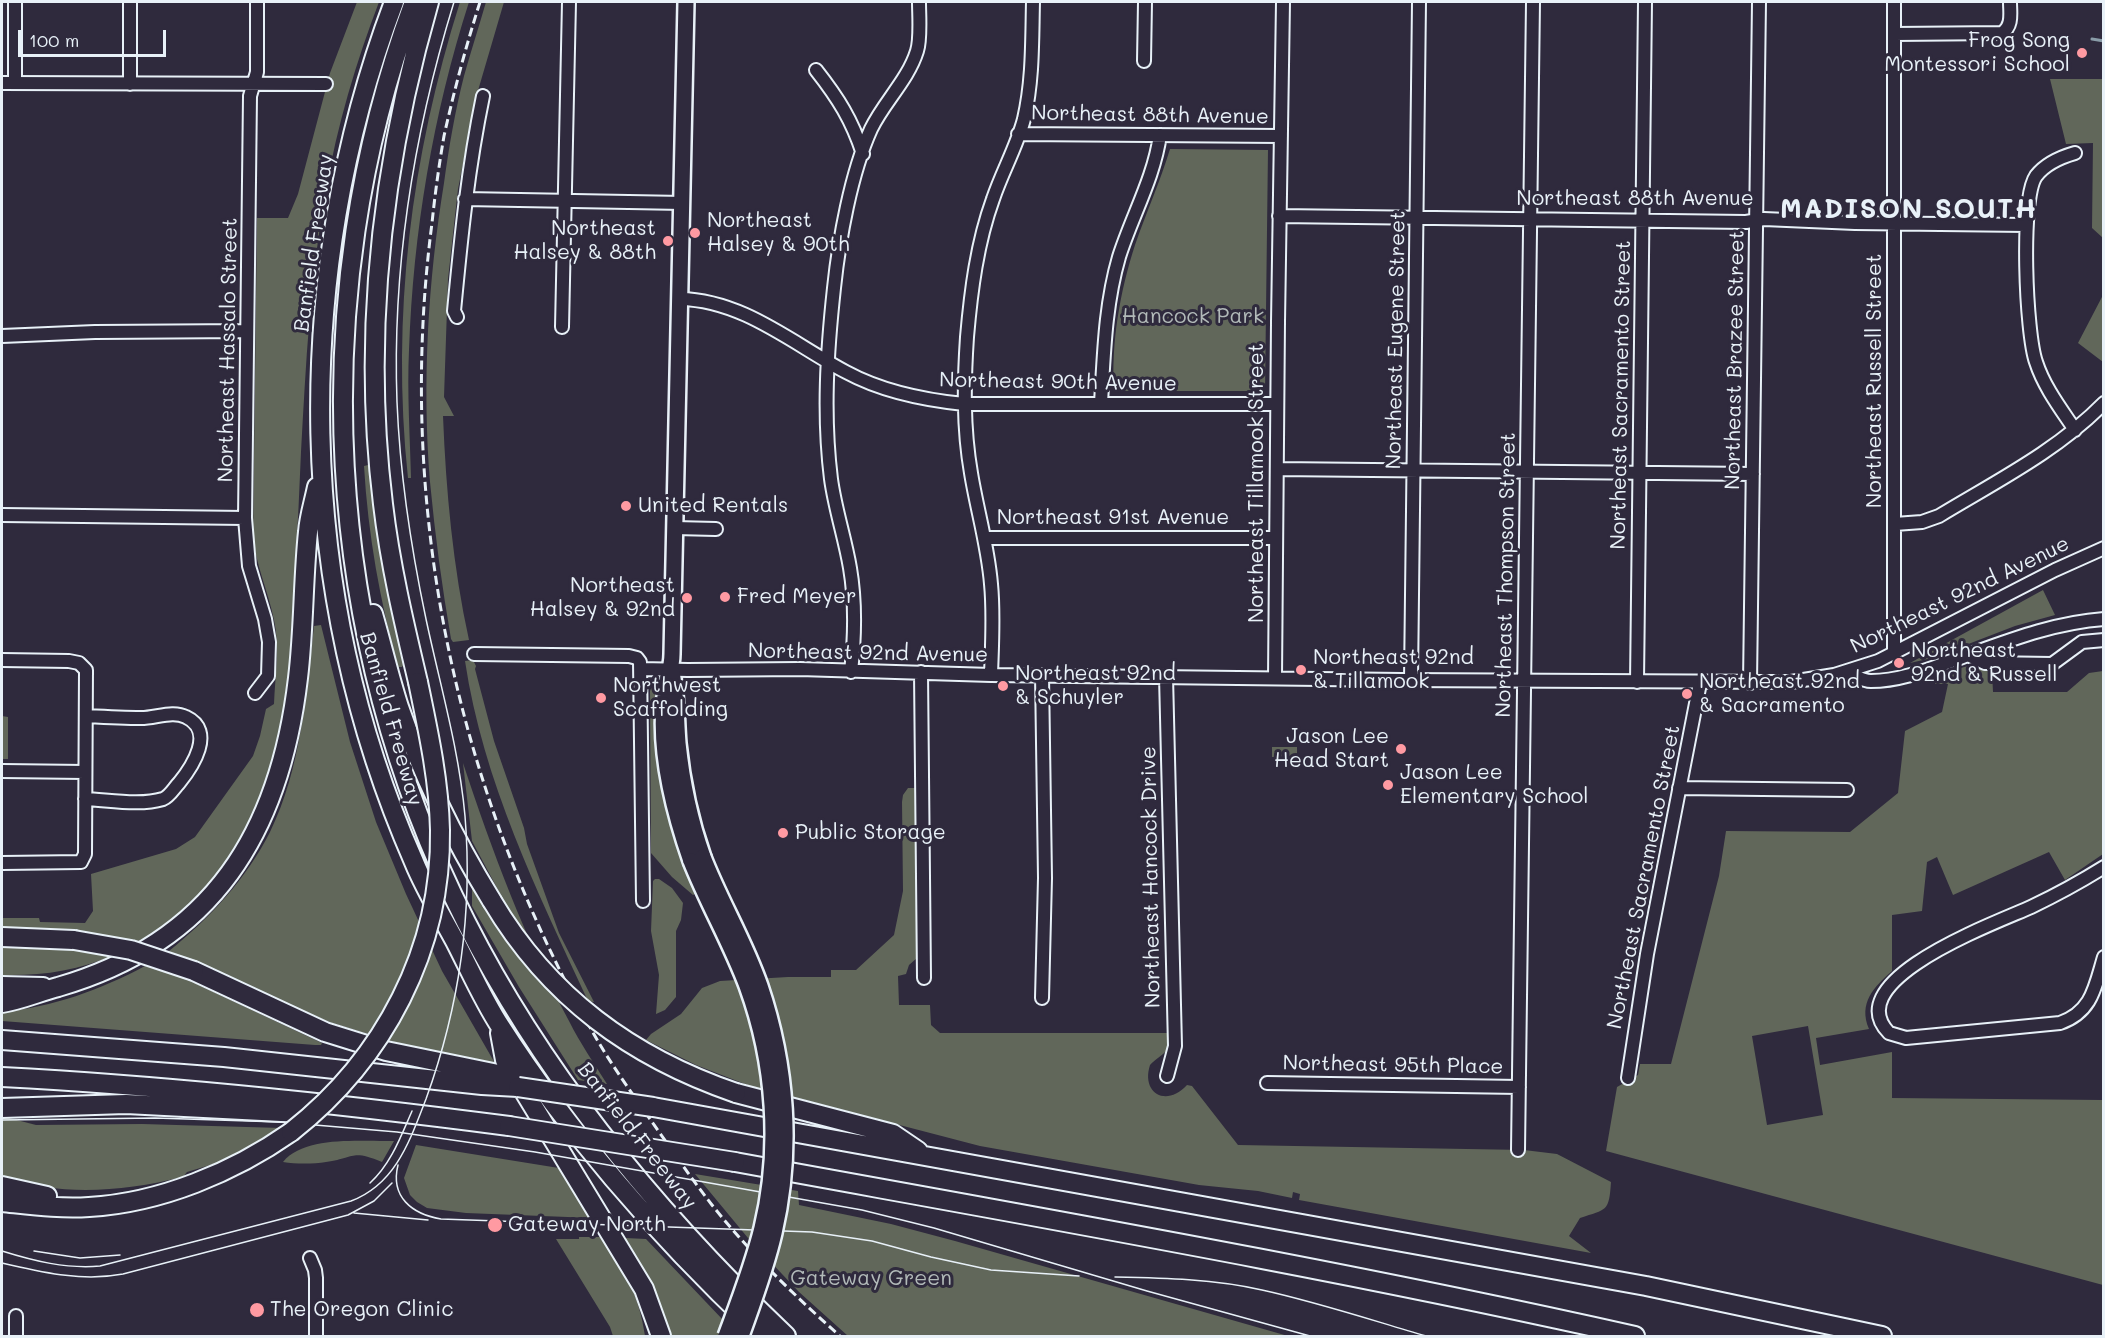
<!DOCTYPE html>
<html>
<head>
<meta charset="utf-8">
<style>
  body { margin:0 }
  #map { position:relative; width:2105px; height:1338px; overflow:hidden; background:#2f2a3d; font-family:Mali,sans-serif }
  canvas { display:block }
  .frame { position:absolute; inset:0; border:3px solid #e8f1f8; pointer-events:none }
  .scale { position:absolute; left:18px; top:30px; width:148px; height:27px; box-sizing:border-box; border:3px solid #e8f1f8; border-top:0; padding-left:8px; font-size:18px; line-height:21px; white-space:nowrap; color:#e8f1f8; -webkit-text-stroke:4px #2f2a3d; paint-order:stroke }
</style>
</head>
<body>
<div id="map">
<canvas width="2105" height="1338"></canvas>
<div class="frame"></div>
<div class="scale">100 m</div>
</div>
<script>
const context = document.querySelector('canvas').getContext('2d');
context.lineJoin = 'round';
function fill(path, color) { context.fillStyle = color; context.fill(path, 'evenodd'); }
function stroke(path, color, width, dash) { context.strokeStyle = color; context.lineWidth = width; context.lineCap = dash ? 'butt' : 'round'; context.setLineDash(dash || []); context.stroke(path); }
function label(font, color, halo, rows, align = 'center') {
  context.font = font + ' Mali,sans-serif'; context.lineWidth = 6; context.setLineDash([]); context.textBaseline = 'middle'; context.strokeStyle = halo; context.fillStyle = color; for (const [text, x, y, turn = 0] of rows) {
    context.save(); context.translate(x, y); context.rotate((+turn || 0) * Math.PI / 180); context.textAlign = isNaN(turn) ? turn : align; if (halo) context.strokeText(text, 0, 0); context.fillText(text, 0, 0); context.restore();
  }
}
const green = new Path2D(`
  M357,2h22c-23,60 -42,124 -53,188 -16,87 -20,174 -25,262 -3,73 -7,146 -12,218l-3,34 -16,76 -34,73 -49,57 -45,36 -140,-16v-12h37l1,4 45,1 8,-12 -2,-37 85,-25 19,-12 58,-81 7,-20 6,-27 8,-5c1,-27 6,-57 0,-84 -6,-30 -19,-56 -21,-86l4,-316h31l10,-24 32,-121z
  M460,2h9c-36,112 -56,230 -60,348 -2,43 1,85 2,128h-3c-17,-163 3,-321 52,-476z
  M486,2h18l-27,92 -19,95 -10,90 -4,118 10,19h-11c3,75 10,151 26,224l-16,2 -2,-3c-9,-52 -16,-104 -21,-157 -8,-100 -2,-201 14,-299 5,-36 11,-72 20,-107 7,-25 15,-50 22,-74z
  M2050,79h53v159l-11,-10 1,-85 -27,1z
  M1170,149l98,1 -3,241h-151c-3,-48 6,-100 21,-146 11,-32 25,-63 35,-96z
  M2103,295v67l-25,-19z
  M368,465l2,2 8,58 26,139 -2,3h-4c-18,-66 -30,-132 -34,-201z
  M2043,590l12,25 -40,11 -83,32 -22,5z
  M321,625l29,117 26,80 30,72 36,77 54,94 -102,-23 -65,-20 -160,-71c40,-32 78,-73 101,-119 31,-63 36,-137 44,-206z
  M473,660l3,6 -1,3 19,72 30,87 3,16 32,89 35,69 -6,-1c-51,-110 -105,-220 -123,-340z
  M1968,666l24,6 1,20h74l22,-19 14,-2v183l-38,26 -16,-28 -96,43 -16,-38 -10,5 -5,49 -30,4v56c-18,16 -34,32 -23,58l-53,9 4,27 72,-13v46l211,2v185l-497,-134 11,-64 21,-12 2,-11h31l48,-188 7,-45 124,1 48,-39 7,-62 37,-19 6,-28h-13v-9zM1808,1026l15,89 -56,10 -15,-89z
  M653,684l6,2 40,206 -6,3 -21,-18 -21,-24 -1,-162z
  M2,716l6,1v42h-6z
  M1272,747h25v16h-15l-6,-6h-4z
  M463,763c29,88 62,176 106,258 11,22 25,42 38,63l-29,-4 -59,-93 -47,-81v-22l18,29 15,-10 -33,-62z
  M908,788h8l1,170 -8,7 -3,9 -8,2 1,29h31l1,20 9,8h230c0,22 -6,18 -20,32 -9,28 16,43 37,20l5,1 46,59 286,5 33,4 54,28c-2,30 -4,27 -31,36l-11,18 22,17 -292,-53 1,-6 -7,-2 -1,6 -34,-7 -59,-6 -219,-39 -230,-60 -54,-21 -50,-25 5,-6 30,-20 21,-26 18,-7 68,-4h43v-7h25l38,-35 9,-44 -1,-89 1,-7z
  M655,879h4l13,9 11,15 -2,17 -5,11v66l-11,13 -9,4 3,-39 -8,-44 2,-50z
  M63,947l51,8c-36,16 -74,21 -112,20v-27z
  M145,966l39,12 138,65 -1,2h-6l-313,-24v-9c51,-5 98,-22 143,-46z
  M2,1118h7l27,7 106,-1 140,4v3l-52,28 -43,13 -4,5c-63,15 -119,19 -181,1z
  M394,1141l-12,21c-31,-13 -27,-4 -56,0 -13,2 -30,2 -43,0 22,-27 79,-20 111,-21z
  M416,1145l149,24 28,49 -127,-5 -39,-5 -10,-6 -7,-7 -6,-17z
  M695,1174l103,17 1,14 92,19 64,17 333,95h-440l-49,-44 -51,-54z
  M579,1237h28c18,33 33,62 38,99h-32l-3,-9 -54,-88h23z
  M625,1238l21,1 78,82 -6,15h-48c-7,-36 -26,-67 -45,-98z`);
const stream = new Path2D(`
  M2092,39l12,2`);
const minor = new Path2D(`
  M1894,2v651
  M1894,34l108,-1c11,-7 8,-20 8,-31
  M1144,61l1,-59
  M816,70c22,28 36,50 47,84
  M2,83l324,1
  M15,83v-81
  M130,84v-82
  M1018,134l263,2
  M2075,153c-14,4 -29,10 -39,23 -16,23 -10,158 0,186 8,25 25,47 39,68
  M465,199l218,4
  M1279,216l467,6 18,-3 91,4 171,2
  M680,299c63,1 113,45 166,73 35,19 78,28 118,32h313
  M457,317l-3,-6c7,-73 14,-143 29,-215
  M562,327l7,-325
  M2,336l93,-4 152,-1
  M1101,403c3,-49 4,-98 18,-146 13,-41 35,-79 41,-122
  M1277,469l476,5
  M2,515l243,3
  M1895,524l27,-2 17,-6c56,-34 118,-65 165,-113
  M675,528l41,1
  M985,538h291
  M474,654l155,2 8,2 3,4 3,239
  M1968,655l17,8 67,1 30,-22 22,-2
  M2,660l67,1 10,2 7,7 -1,184 -4,8 -79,1
  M641,669l47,1 112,-1 191,6 411,5 389,2 43,-7 44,-14 177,-91 49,-22
  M851,672c4,-36 5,-69 -1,-104 -5,-30 -15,-59 -19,-89 -8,-64 -4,-127 3,-191 5,-48 17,-115 37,-159 13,-27 37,-49 46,-78 4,-12 2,-36 2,-49
  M921,672l3,306
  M1845,672c8,3 18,9 26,9 30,0 58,-12 86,-22 48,-17 94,-36 147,-40
  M991,675c1,-31 3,-61 0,-91 -3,-38 -14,-74 -20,-111 -8,-46 -7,-91 -4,-136 4,-46 10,-94 26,-138 9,-27 24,-53 31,-80 9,-39 8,-78 9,-117
  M1042,675l3,203 -3,120
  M1166,676l9,370 -8,30
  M1275,678l3,-356 5,-320
  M1411,680l8,-678
  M1637,682l8,-680
  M1750,683l9,-681
  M255,693l13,-17 1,-34 -4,-23 -16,-53 -4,-48 5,-422 7,-24v-70
  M2,771l83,1
  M1679,788l168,2
  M85,799c24,1 55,7 78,0 7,-3 11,-11 16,-16 13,-16 37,-52 7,-66 -13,-7 -30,1 -45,1 -18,0 -36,-1 -54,-2
  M2104,867c-24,15 -48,28 -73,40 -33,15 -194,73 -142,126l17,5 154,-15c32,-11 35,-36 44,-66
  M1628,1078l19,-124 53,-271
  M1267,1083l252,4
  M1518,1150l15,-1148
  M310,1258l5,12 1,8v58
  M16,1316v20`);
const major = new Path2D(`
  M686,2l-14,652c0,15 -6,27 -7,42 -7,52 9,116 26,165
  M672,673c5,23 4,46 6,70 4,39 12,77 25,114`);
const highway = new Path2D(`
  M394,2c-104,275 -99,590 20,860 11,27 27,53 41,79 15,29 28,59 45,85 73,114 166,218 264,310
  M414,2c-110,296 -92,637 52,920 79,156 194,294 320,414
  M373,614c9,31 16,62 26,93 23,67 56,134 93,194
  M418,682c-14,-59 -28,-118 -35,-178 -21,-170 -1,-339 46,-502
  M2,937l72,3
  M194,971l131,61 61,19 112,23 12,8
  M2,986l41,1
  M2,1003c19,-3 37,-11 56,-16 156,-45 222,-156 240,-309 6,-49 5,-98 10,-146 1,-15 6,-30 9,-45
  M500,1033l5,27 139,229 17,47
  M2,1040l222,17 258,28 36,2
  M2,1077c169,9 338,27 507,49
  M736,1093l157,41 25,17
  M653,1107l993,179 236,50
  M2,1108l124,-4 175,9
  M735,1162c301,55 602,107 900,174
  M2,1186l45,10
  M2,1202c29,3 58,7 87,5 71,-4 145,-35 202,-75`);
const tram = new Path2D(`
  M2,1120l153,-2 125,4 117,10 138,20 327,58 72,18 213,63 163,45
  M398,1165c-8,32 14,49 43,54l371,13 60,9 59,16 60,13 88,6
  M370,1183c21,-19 31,-47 42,-72
  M354,1213l74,7
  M2,1251c32,10 64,18 98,15l251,-65c45,-17 59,-61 75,-102 33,-91 47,-186 39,-283 -6,-67 -25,-131 -39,-197 -15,-71 -26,-143 -29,-217 -5,-136 17,-270 57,-400
  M34,1251l46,7 40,-3
  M2,1263c40,9 79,19 121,11l225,-59 26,-14 18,-18
  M1115,1277c49,1 99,2 147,13 55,12 109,30 164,46`);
const rail = new Path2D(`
  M480,2c-14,44 -26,89 -36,134 -5,29 -9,58 -12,87 -37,283 24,573 167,820 16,27 35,53 53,79 20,28 39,56 60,83 38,48 83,91 128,131`);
const majorBridge = new Path2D(`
  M703,857c17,44 42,85 57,129 27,80 33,165 14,247 -8,35 -21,69 -33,103
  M691,861c17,43 40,82 56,125 28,77 34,163 15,242 -9,37 -23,73 -36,108`);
const highwayBridge = new Path2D(`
  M492,901c57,96 139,156 244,192
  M74,940l57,10 63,21
  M518,1087l135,20
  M509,1126l226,36
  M291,1132c93,-73 151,-183 149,-302 -1,-50 -12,-100 -22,-148`);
const markers = [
  [2082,53,6,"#ff9aa2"],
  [695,233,6,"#ff9aa2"],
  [668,241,6,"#ff9aa2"],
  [626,506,6,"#ff9aa2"],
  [725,597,6,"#ff9aa2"],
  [687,598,6,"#ff9aa2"],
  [1899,663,6,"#ff9aa2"],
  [1301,670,6,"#ff9aa2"],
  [1003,686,6,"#ff9aa2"],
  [1687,694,6,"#ff9aa2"],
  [601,698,6,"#ff9aa2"],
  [1401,749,6,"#ff9aa2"],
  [1388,785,6,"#ff9aa2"],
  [783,833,6,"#ff9aa2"],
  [495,1225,8,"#ff9aa2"],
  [257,1310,8,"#ff9aa2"]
];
const poiNames = [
  ["Frog Song",2070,41,"right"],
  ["Montessori School",2070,65,"right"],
  ["Northeast",707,221],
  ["Halsey & 90th",707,245],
  ["Northeast",656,229,"right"],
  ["Halsey & 88th",656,253,"right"],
  ["United Rentals",638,506],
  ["Northeast",675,586,"right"],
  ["Halsey & 92nd",675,610,"right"],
  ["Fred Meyer",737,597],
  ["Northeast",1911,651],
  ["92nd & Russell",1911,675],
  ["Northeast 92nd",1313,658],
  ["& Tillamook",1313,682],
  ["Northeast 92nd",1015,674],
  ["& Schuyler",1015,698],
  ["Northeast 92nd",1699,682],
  ["& Sacramento",1699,706],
  ["Northwest",613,686],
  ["Scaffolding",613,710],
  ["Jason Lee",1389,737,"right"],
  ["Head Start",1389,761,"right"],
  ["Jason Lee",1400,773],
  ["Elementary School",1400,797],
  ["Public Storage",795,833],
  ["Gateway North",508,1225],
  ["The Oregon Clinic",270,1310]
];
const streetNames = [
  ["Northeast 88th Avenue",1150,115,1],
  ["Northeast 88th Avenue",1635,199],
  ["Banfield Freeway",314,243,-82],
  ["Northeast Eugene Street",1396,340,-89],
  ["Northeast Hassalo Street",228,350,-89],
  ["Northeast Brazee Street",1735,360,-89],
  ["Northeast Russell Street",1875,381,-90],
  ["Northeast 90th Avenue",1058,382,1],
  ["Northeast Sacramento Street",1621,395,-89],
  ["Northeast Tillamook Street",1257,483,-90],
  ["Northeast 91st Avenue",1113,518],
  ["Northeast Thompson Street",1506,575,-89],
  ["Northeast 92nd Avenue",1960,595,-26],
  ["Northeast 92nd Avenue",868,653,1],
  ["Banfield Freeway",391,719,74],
  ["Northeast Hancock Drive",1151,877,-91],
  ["Northeast Sacramento Street",1644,877,-79],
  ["Northeast 95th Place",1393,1065,1],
  ["Banfield Freeway",637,1136,52]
];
const parkNames = [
  ["Hancock Park",1193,317],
  ["Gateway Green",871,1279]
];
const districtNames = [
  ["MADISON SOUTH",1909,210]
];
fill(green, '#61675a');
stroke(stream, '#899ca8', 3);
stroke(minor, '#e8f1f8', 16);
stroke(major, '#e8f1f8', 20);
stroke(highway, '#e8f1f8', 22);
stroke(minor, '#2f2a3d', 12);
stroke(major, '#2f2a3d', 15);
stroke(highway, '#2f2a3d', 18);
stroke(tram, '#e8f1f8', 1.5);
stroke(rail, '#e8f1f8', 3, [9, 4.5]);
stroke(majorBridge, '#e8f1f8', 20, []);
stroke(highwayBridge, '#e8f1f8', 22, []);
stroke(majorBridge, '#2f2a3d', 15);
stroke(highwayBridge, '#2f2a3d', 18);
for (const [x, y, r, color] of markers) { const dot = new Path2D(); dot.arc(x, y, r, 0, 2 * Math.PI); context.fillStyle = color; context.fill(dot); stroke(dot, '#2f2a3d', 2); }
label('21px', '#e8f1f8', '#2f2a3d', poiNames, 'left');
label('21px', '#e8f1f8', '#2f2a3d', streetNames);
label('21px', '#b2bab9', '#2f2a3d', parkNames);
context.letterSpacing = '1.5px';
label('bold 27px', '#e8f1f8', '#2f2a3d', districtNames);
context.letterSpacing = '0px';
</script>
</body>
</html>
